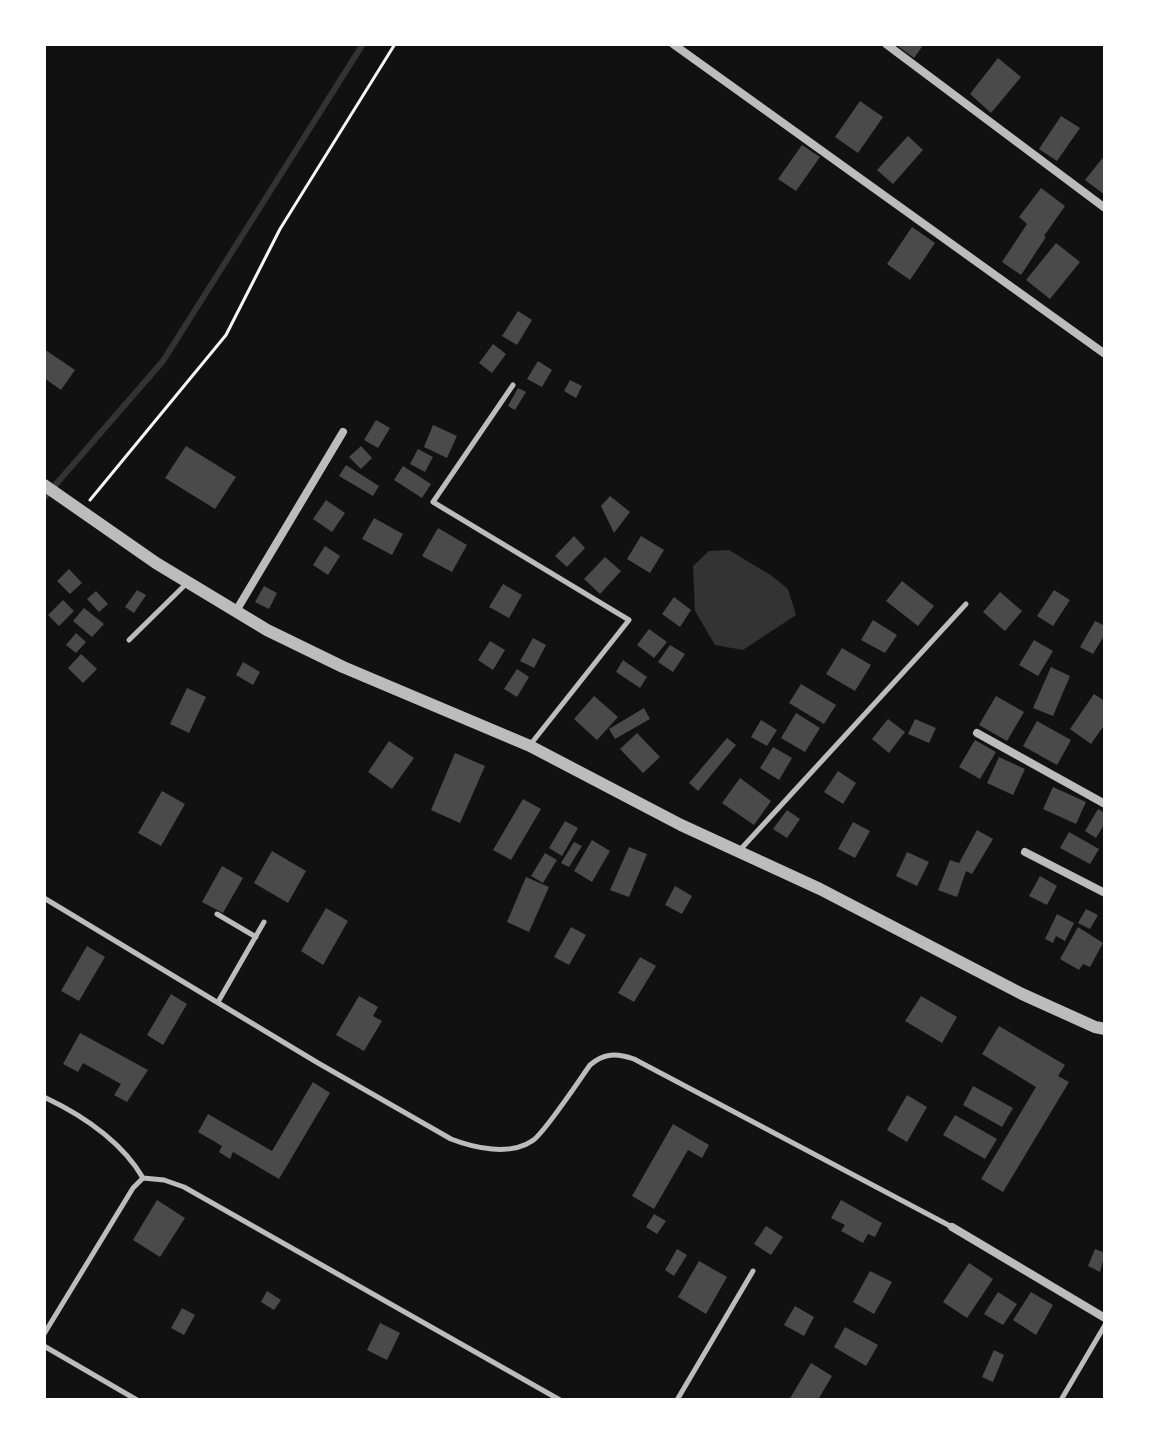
<!DOCTYPE html>
<html>
<head>
<meta charset="utf-8">
<style>
  body { margin:0 }
  #map { position:relative; width:1149px; height:1444px; overflow:hidden; background:#111; font-family:"Public Sans",sans-serif }
  canvas { display:block }
  .frame { position:absolute; inset:0; border:46px solid #fff; pointer-events:none }
</style>
</head>
<body>
<div id="map">
<canvas width="1149" height="1444"></canvas>
<div class="frame"></div>
</div>
<script>
const context = document.querySelector('canvas').getContext('2d');
context.lineJoin = 'round';
function fill(path, color) { context.fillStyle = color; context.fill(path, 'evenodd'); }
function stroke(path, color, width, dash) { context.strokeStyle = color; context.lineWidth = width; context.lineCap = dash ? 'butt' : 'round'; context.setLineDash(dash || []); context.stroke(path); }
const water = new Path2D(`
  M729,550l43,26 16,13 8,26 -53,35 -28,-5 -20,-34 -2,-45 16,-15z`);
const stream = new Path2D(`
  M44,498l119,-137 200,-317`);
const building = new Path2D(`
  M895,44h29l-10,14z
  M998,58l23,19 -30,36 -21,-19z
  M860,101l23,16 -25,36 -23,-16z
  M1061,116l19,12 -23,33 -18,-12z
  M908,136l15,14 -30,34 -16,-14z
  M802,145l18,12 -24,34 -18,-12z
  M1105,155v40l-20,-15z
  M1041,188l24,18 -21,30 2,1 -25,38 -19,-13 25,-38 -8,-7z
  M912,227l23,16 -25,37 -23,-16z
  M1056,243l24,19 -30,37 -24,-19z
  M518,311l14,9 -15,25 -15,-9z
  M493,344l13,10 -14,19 -13,-10z
  M44,349l31,21 -14,20 -17,-12z
  M538,361l14,9 -10,17 -15,-8z
  M570,380l12,6 -6,12 -12,-7z
  M518,388l8,4 -11,18 -7,-4z
  M376,420l14,8 -12,20 -14,-8z
  M433,425l24,11 -10,22 -23,-11z
  M186,446l50,31 -21,32 -50,-31z
  M361,446l11,12 -11,11 -12,-12z
  M418,449l15,8 -8,15 -15,-8z
  M346,465l33,21 -6,10 -34,-20z
  M403,466l28,18 -9,14 -28,-18z
  M610,496l20,16 -16,21 -13,-27z
  M326,500l19,13 -13,19 -19,-13z
  M374,518l29,16 -11,21 -30,-16z
  M438,528l29,17 -15,27 -30,-16z
  M574,536l11,12 -18,19 -12,-11z
  M641,536l23,14 -14,23 -23,-14z
  M325,546l15,10 -12,19 -15,-10z
  M605,557l16,14 -21,23 -16,-15z
  M69,569l13,14 -12,11 -13,-13z
  M902,581l32,25 -16,20 -32,-25z
  M503,584l19,11 -13,23 -20,-11z
  M264,586l13,7 -8,16 -14,-7z
  M137,590l9,5 -12,18 -9,-6z
  M1054,590l16,10 -17,26 -16,-10z
  M96,591l12,13 -9,8 -12,-13z
  M1000,592l22,19 -17,20 -22,-19z
  M674,597l17,13 -11,17 -18,-13z
  M63,600l11,11 -15,15 -11,-11z
  M84,608l20,16 -12,13 -19,-16z
  M873,620l24,15 -12,18 -24,-13z
  M1095,621l10,5v8l-12,20 -13,-7z
  M649,629l18,13 -13,16 -17,-13z
  M76,633l10,9 -10,11 -10,-8z
  M533,638l13,7 -12,23 -14,-7z
  M1034,640l19,11 -15,25 -19,-11z
  M490,641l15,9 -12,20 -15,-10z
  M670,645l15,9 -12,18 -15,-10z
  M842,648l29,17 -16,26 -29,-17z
  M81,654l16,15 -14,14 -15,-15z
  M623,660l24,17 -7,11 -24,-16z
  M243,662l17,10 -7,13 -17,-10z
  M1051,667l19,9 -17,40 -20,-8z
  M517,669l12,8 -12,20 -13,-8z
  M801,684l35,21 -12,19 -35,-21z
  M187,688l19,9 -17,36 -19,-9z
  M1094,694l11,7v23l-14,20 -21,-15z
  M594,696l24,21 -21,23 -23,-21z
  M996,696l28,16 -17,29 -28,-16z
  M644,708l6,11 -35,20 -6,-10z
  M796,713l24,15 -15,24 -24,-14z
  M888,719l17,13 -16,21 -17,-14z
  M915,719l21,9 -7,15 -21,-9z
  M761,720l16,10 -10,16 -16,-9z
  M1037,721l34,19 -14,25 -34,-19z
  M637,733l23,24 -17,16 -23,-24z
  M727,738l9,7 -38,46 -9,-8z
  M975,740l21,12 -16,27 -21,-12z
  M389,741l25,17 -22,31 -24,-17z
  M773,747l19,11 -13,22 -19,-12z
  M455,753l30,13 -25,57 -29,-13z
  M999,757l26,12 -12,26 -26,-12z
  M838,771l18,12 -13,21 -19,-12z
  M740,778l31,23 -17,24 -32,-22z
  M1053,787l33,15 -10,22 -33,-15z
  M162,791l23,13 -24,42 -23,-13z
  M523,799l18,10 -30,51 -18,-10z
  M1098,809l7,4v10l-9,15 -11,-7z
  M787,810l13,9 -13,19 -14,-9z
  M565,821l13,7 -16,28 -13,-8z
  M853,822l17,9 -15,27 -17,-9z
  M977,830l16,9 -21,35 -6,-3 -9,26 -19,-7 12,-30 9,3z
  M1069,832l30,17 -9,15 -30,-16z
  M592,840l18,11 -18,31 -18,-11z
  M574,842l8,4 -13,21 -8,-4z
  M629,847l18,7 -18,43 -19,-7z
  M272,851l34,20 -18,32 -34,-20z
  M907,852l22,10 -12,24 -21,-10z
  M545,853l12,7 -14,23 -12,-7z
  M222,866l21,12 -20,35 -21,-11z
  M1040,876l17,10 -10,19 -18,-9z
  M526,877l23,10 -20,45 -22,-10z
  M675,886l17,10 -10,18 -17,-9z
  M326,908l22,13 -25,44 -22,-14z
  M1086,909l12,6 -8,14 -12,-6z
  M1057,914l17,9 -9,18 -9,-5 -3,7 -8,-4z
  M571,927l15,8 -17,30 -15,-8z
  M1078,927l25,16 -13,24 -7,-3 -4,6 -19,-11z
  M87,946l18,11 -26,44 -18,-10z
  M640,957l16,9 -22,36 -16,-9z
  M171,994l16,10 -24,41 -16,-10z
  M359,996l19,11 -5,9 9,5 -18,30 -28,-16z
  M921,996l36,21 -15,26 -37,-22z
  M999,1026l66,39 -7,11 11,6 -66,110 -22,-13 55,-92 -54,-33z
  M80,1033l68,37 -21,32 -13,-7 7,-11 -38,-21 -5,9 -15,-8z
  M313,1082l17,11 -51,86 -46,-27 -3,7 -11,-7 3,-6 -24,-14 10,-18 64,37z
  M973,1086l40,22 -11,19 -39,-22z
  M907,1095l20,12 -20,35 -20,-12z
  M955,1115l42,24 -12,20 -42,-24z
  M673,1124l36,21 -7,13 -14,-8 -34,59 -22,-13z
  M157,1200l28,18 -25,39 -27,-17z
  M841,1200l41,23 -7,14 -7,-3 -5,9 -22,-12 4,-6 -14,-7z
  M654,1214l12,7 -9,13 -11,-7z
  M766,1226l17,11 -12,18 -17,-11z
  M677,1249l10,6 -13,21 -9,-6z
  M1095,1249l10,4 -5,19 -12,-6z
  M699,1261l28,16 -21,37 -28,-17z
  M969,1263l24,16 -26,39 -24,-16z
  M870,1271l22,11 -18,32 -21,-12z
  M267,1291l14,9 -7,10 -13,-8z
  M998,1292l19,12 -14,21 -19,-11z
  M1031,1292l22,13 -17,30 -23,-15z
  M795,1306l19,11 -10,19 -20,-11z
  M182,1308l13,7 -11,20 -13,-7z
  M380,1323l20,10 -13,27 -20,-10z
  M845,1327l33,18 -12,21 -32,-19z
  M994,1350l10,5 -11,27 -11,-5z
  M811,1363l21,13 -14,24h-29z`);
const path = new Path2D(`
  M90,500l136,-165 54,-106 115,-185`);
const service = new Path2D(`
  M513,385l-80,117 196,118 -99,125
  M129,640l59,-58
  M739,851l227,-247
  M44,898l274,165 133,76c23,9 59,17 81,2 11,-6 48,-62 58,-76 14,-12 26,-12 44,-6l318,168
  M217,914l39,23
  M218,1002l46,-80
  M44,1097c38,18 78,45 99,81
  M44,1334l89,-146 10,-10 21,2 20,7 376,213
  M44,1346l93,54
  M677,1400l76,-129
  M1061,1400l44,-75`);
const minor = new Path2D(`
  M673,44l432,310
  M886,44l219,164
  M236,611l107,-179
  M977,733l128,71
  M1025,852l80,41
  M952,1227l153,91`);
const tertiary = new Path2D(`
  M44,485l112,78 111,67 76,37 187,79 151,79 139,64 202,105 73,33 10,2`);
fill(water, '#333');
stroke(stream, '#333', 6);
fill(building, '#4a4a4a');
stroke(path, '#f5f5f5', 3);
stroke(service, '#bcbcbc', 5);
stroke(minor, '#bcbcbc', 8);
stroke(tertiary, '#bcbcbc', 12);
</script>
</body>
</html>
